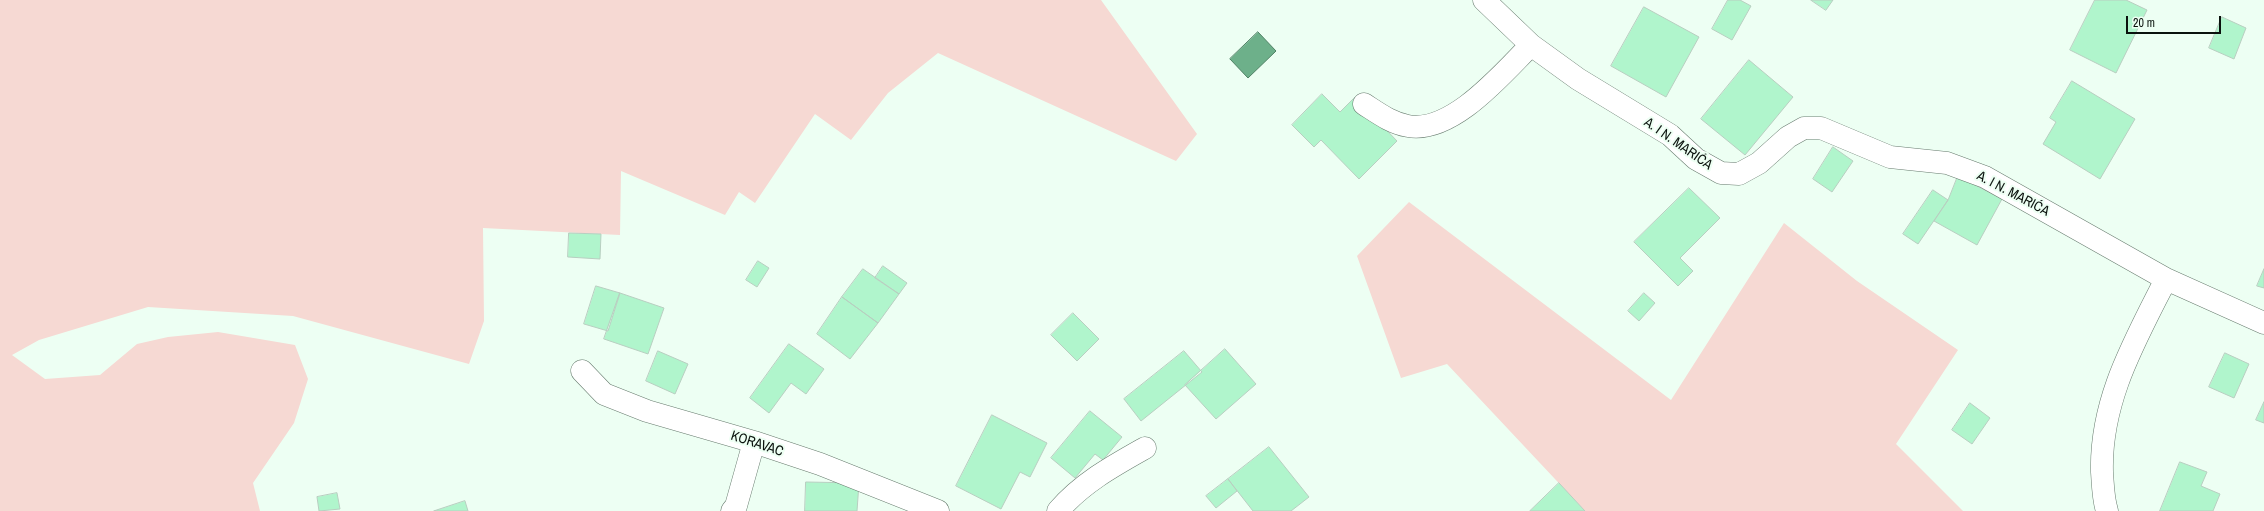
<!DOCTYPE html>
<html>
<head>
<meta charset="utf-8">
<style>
  body { margin:0 }
  #map { position:relative; width:2264px; height:511px; overflow:hidden; background:#edfff3; font-family:"Archivo Narrow",sans-serif }
  canvas { display:block }
  .scale { position:absolute; left:2126px; top:16px; width:95px; height:18px; box-sizing:border-box; border:2px solid #0a120d; border-top:0; padding-left:5px; font-size:12px; line-height:14px; white-space:nowrap; color:#0a120d; -webkit-text-stroke:3px #edfff3; paint-order:stroke }
</style>
</head>
<body>
<div id="map">
<canvas width="2264" height="511"></canvas>
<div class="scale">20 m</div>
</div>
<script>
const context = document.querySelector('canvas').getContext('2d');
context.lineJoin = 'round';
function fill(path, color) { context.fillStyle = color; context.fill(path, 'evenodd'); }
function stroke(path, color, width, dash) { context.strokeStyle = color; context.lineWidth = width; context.lineCap = dash ? 'butt' : 'round'; context.setLineDash(dash || []); context.stroke(path); }
function label(font, color, halo, rows, align = 'center') {
  context.font = font + ' "Archivo Narrow",sans-serif'; context.lineWidth = 4; context.setLineDash([]); context.textBaseline = 'middle'; context.strokeStyle = halo; context.fillStyle = color; for (const [text, x, y, turn = 0] of rows) {
    context.save(); context.translate(x, y); context.rotate((+turn || 0) * Math.PI / 180); context.textAlign = isNaN(turn) ? turn : align; if (halo) context.strokeText(text, 0, 0); context.fillText(text, 0, 0); context.restore();
  }
}
const green = new Path2D(`
  M0,0h1101l96,134 -21,27 -238,-108 -50,40 -37,47 -36,-26 -60,89 -16,-11 -14,23 -104,-44 -1,64 -137,-7 1,93 -15,43 -176,-48 -145,-9 -109,33 -27,15 33,24 55,-4 37,-31 31,-7 50,-5 77,13 13,34 -14,44 -41,60 7,28h-260z
  M1409,202l262,198 113,-177 73,58 101,69 -62,94 67,67h-378l-138,-147 -46,14 -44,-122z`);
const water = new Path2D(`
  M1258,32l18,19 -28,27 -18,-19z`);
const building = new Path2D(`
  M1728,0h12l11,6 -19,34 -20,-11z
  M1811,0h22l-7,10z
  M2095,0h31l21,10 -31,63 -46,-23z
  M1644,7l55,30 -33,60 -55,-31z
  M2222,17l24,11 -12,31 -25,-11z
  M1749,60l44,37 -48,58 -44,-36z
  M2072,81l63,38 -35,60 -57,-35 13,-22 -6,-4z
  M1322,94l18,18 15,-15 42,44 -38,38 -38,-39 -7,7 -22,-22z
  M1833,147l20,14 -21,31 -19,-13z
  M1958,176l44,23 -25,46 -43,-24 14,-21z
  M1689,188l31,30 -40,40 13,13 -15,15 -44,-44z
  M1933,190l15,10 -30,44 -15,-10z
  M569,233l32,1 -1,25 -32,-2z
  M758,261l11,7 -12,19 -11,-7z
  M883,266l24,17 -8,11 -24,-16z
  M863,269l36,25 -21,29 -36,-26z
  M2264,269v19l-7,-2z
  M596,286l24,7 -12,38 -24,-7z
  M620,293l44,15 -16,46 -44,-15z
  M1644,293l11,10 -16,18 -11,-10z
  M842,297l36,26 -28,36 -33,-25z
  M1073,313l26,26 -22,22 -26,-26z
  M789,344l35,25 -18,25 -15,-11 -22,30 -19,-15z
  M1225,349l31,35 -40,35 -31,-34z
  M658,351l30,13 -13,30 -29,-13z
  M1184,351l18,21 -61,49 -17,-22z
  M2225,353l24,11 -15,34 -25,-11z
  M2264,402v21l-8,-3z
  M1970,403l20,15 -18,26 -20,-14z
  M1090,411l32,26 -19,23 -8,-6 -20,24 -24,-20z
  M992,415l55,28 -17,34 -10,-5 -19,37 -45,-23z
  M1269,447l40,50 -18,14h-38l-25,-32z
  M2180,462l27,10 -6,14 19,8 -7,17h-53z
  M1228,479l9,12 -21,17 -10,-12z
  M806,482l53,1 -2,28h-52z
  M1559,483l26,28h-55z
  M337,493l3,16 -21,2 -2,-14z
  M465,501l3,10h-34z`);
const minor = new Path2D(`
  M1484,0l47,45
  M1364,104c14,9 27,19 44,22 44,8 94,-52 123,-81l47,34 92,56 26,24 25,14 18,1 20,-11 29,-26 16,-9h17l69,29 57,6 38,14 181,102 98,44
  M582,371l22,23 43,17 107,31 66,22 118,47
  M732,511l4,-5 18,-64
  M1058,511c24,-28 55,-45 87,-63
  M2107,511c-4,-13 -4,-25 -5,-39 -2,-72 33,-131 64,-193`);
const streetNames = [
  ["A. I N. MARIĆA",1678,144,35],
  ["A. I N. MARIĆA",2013,194,28],
  ["KORAVAC",757,444,18]
];
fill(green, '#f6d9d3');
fill(water, '#6db08a');
stroke(water, '#4f8164', 1);
fill(building, '#b0f5cc');
stroke(building, '#b8cec0', 1);
stroke(minor, '#677b6e', 23);
stroke(minor, '#fff', 22);
label('14px', '#0a120d', '#edfff3', streetNames);
</script>
</body>
</html>
